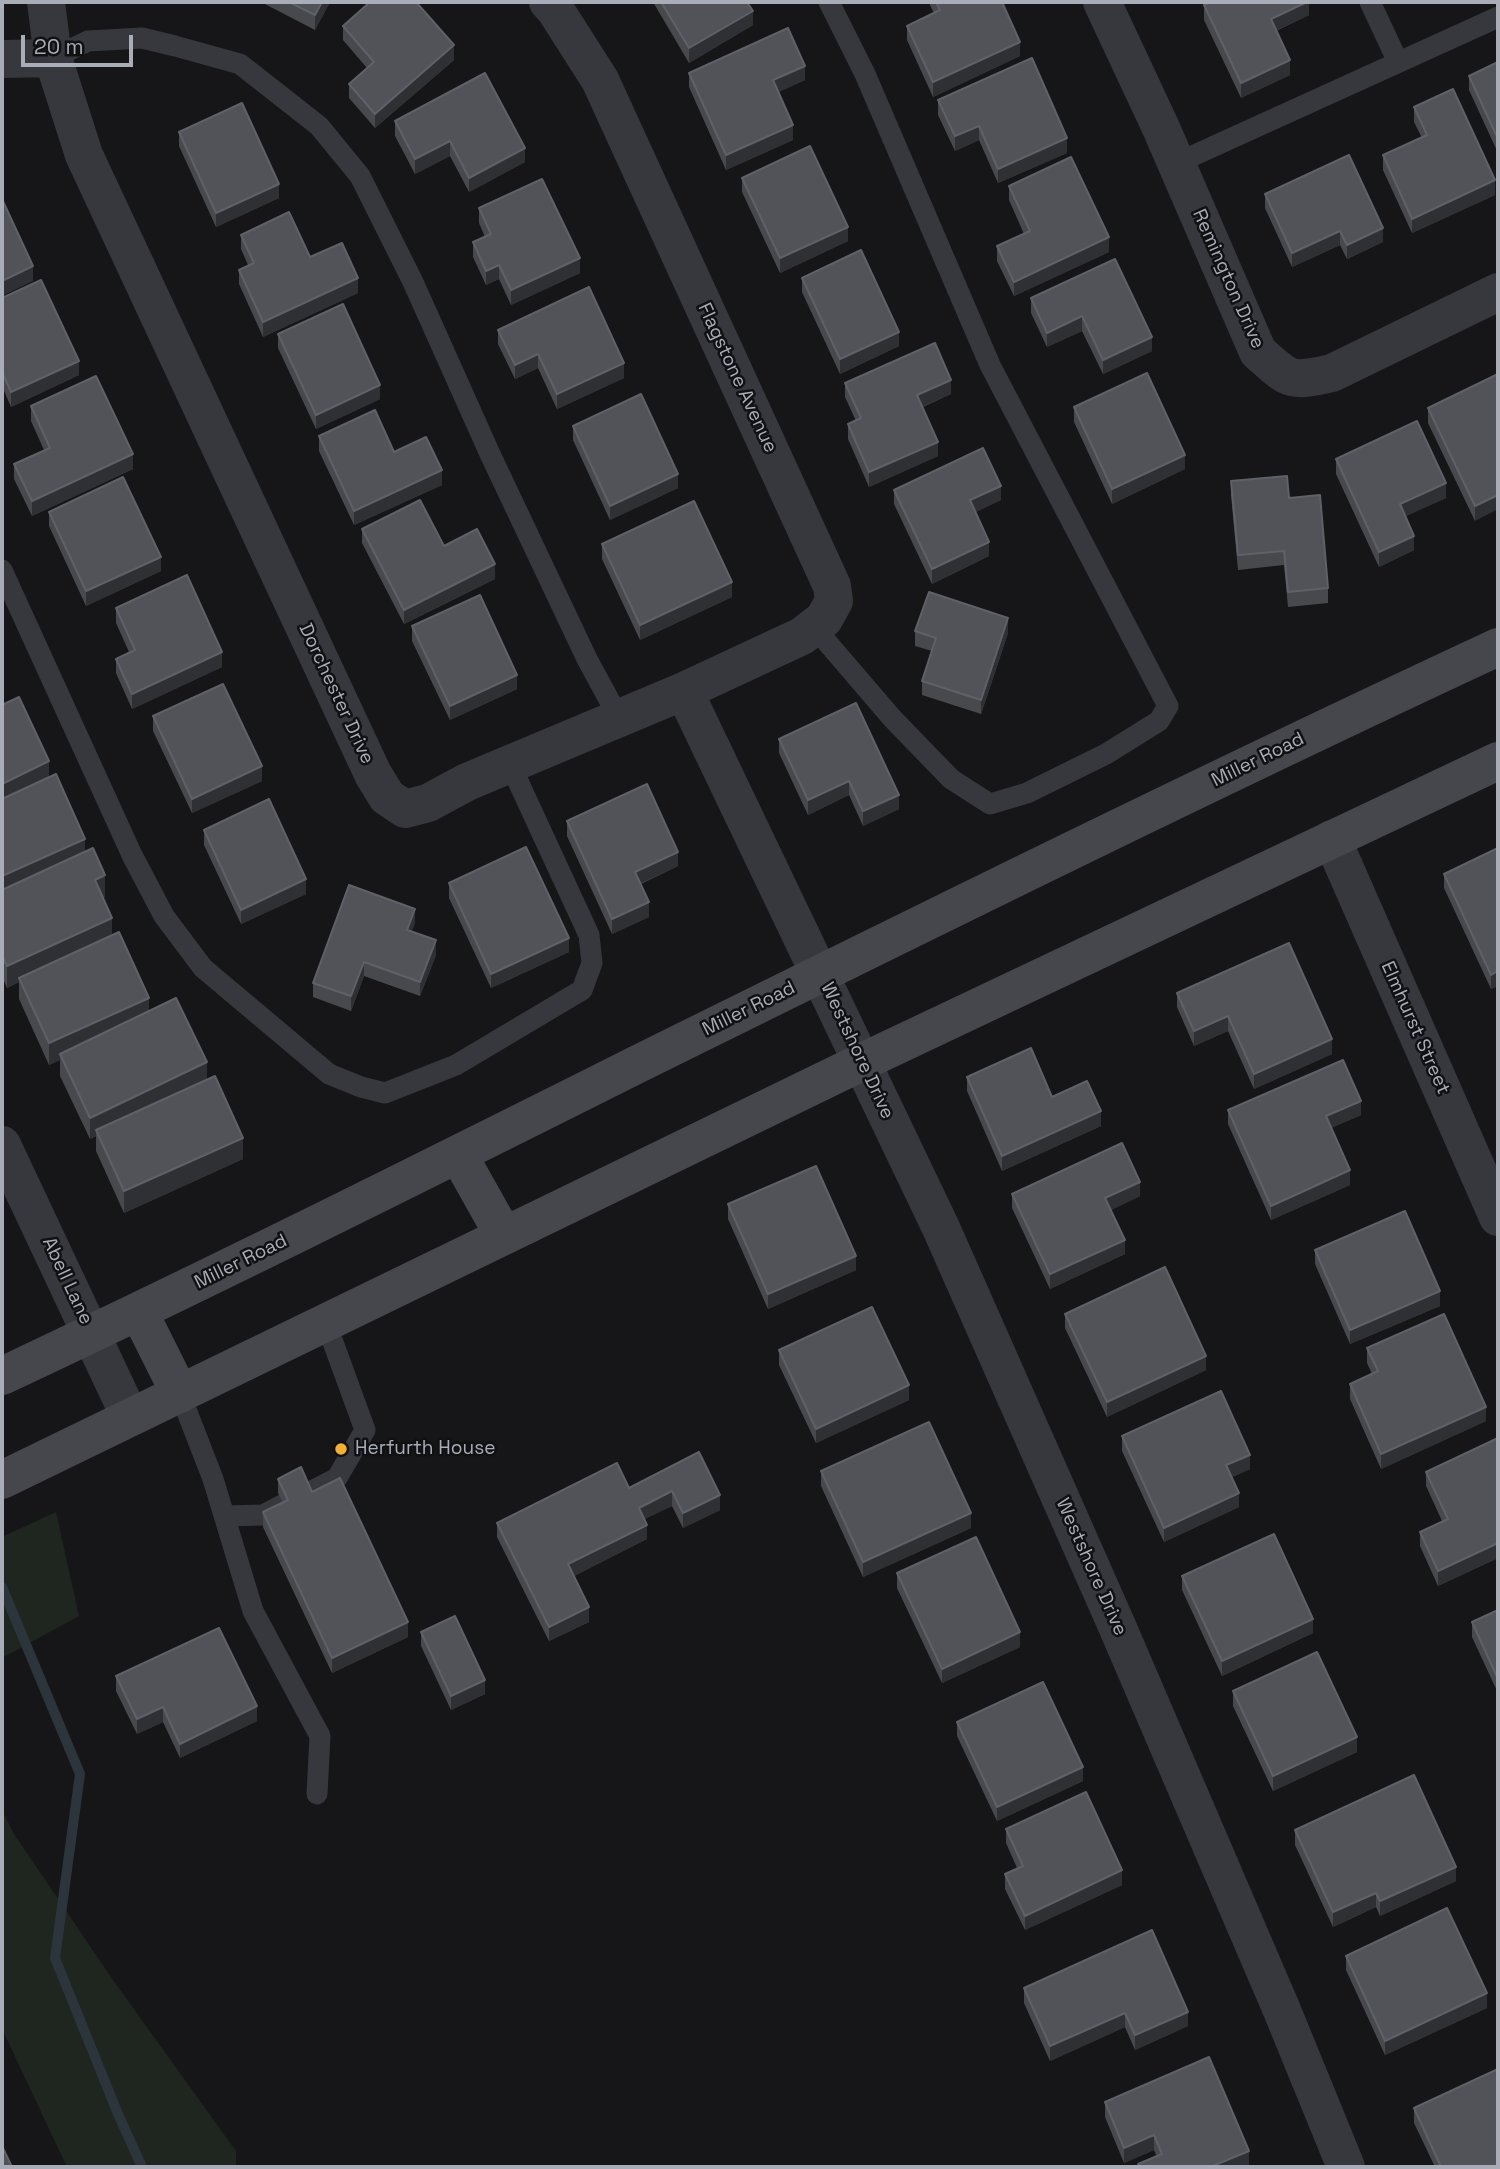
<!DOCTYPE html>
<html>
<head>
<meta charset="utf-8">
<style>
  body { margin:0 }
  #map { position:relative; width:1500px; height:2169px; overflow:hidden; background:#161618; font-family:"Space Grotesk",sans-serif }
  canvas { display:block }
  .frame { position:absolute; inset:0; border:4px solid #a8adb8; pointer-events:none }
  .scale { position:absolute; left:21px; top:35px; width:112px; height:32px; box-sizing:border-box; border:4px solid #a8adb8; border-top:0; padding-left:9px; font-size:21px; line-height:24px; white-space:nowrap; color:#a8adb8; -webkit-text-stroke:5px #111113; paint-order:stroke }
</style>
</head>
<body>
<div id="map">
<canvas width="1500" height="2169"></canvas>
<div class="frame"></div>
<div class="scale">20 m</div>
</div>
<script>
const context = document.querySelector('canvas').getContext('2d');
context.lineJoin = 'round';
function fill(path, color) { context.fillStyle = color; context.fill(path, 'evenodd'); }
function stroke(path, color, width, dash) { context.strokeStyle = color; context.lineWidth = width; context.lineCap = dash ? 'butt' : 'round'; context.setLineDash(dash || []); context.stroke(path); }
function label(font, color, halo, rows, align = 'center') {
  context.font = font + ' "Space Grotesk",sans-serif'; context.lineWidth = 5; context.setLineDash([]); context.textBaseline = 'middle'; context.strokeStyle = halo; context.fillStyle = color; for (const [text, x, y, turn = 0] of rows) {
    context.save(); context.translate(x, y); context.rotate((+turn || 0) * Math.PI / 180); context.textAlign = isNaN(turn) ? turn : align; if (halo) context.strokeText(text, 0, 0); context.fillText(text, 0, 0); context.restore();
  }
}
const green = new Path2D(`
  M56,1512l23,104 -77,42v-121z
  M2,1810l12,24 99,146 123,171v16h-169l-65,-138z`);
const stream = new Path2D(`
  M2,1587l78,187 -25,184 63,156 24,53`);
const service = new Path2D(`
  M1370,2l28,60
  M53,58l35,-17 54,-3 33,8 65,18 79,62 41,50 53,106 77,172 97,205 32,59
  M1177,163l321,-146
  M2,570l130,285 32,61 39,52 126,106 32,13 24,6 71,-28 126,-75 10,-27 -3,-28 -79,-171
  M814,627l78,91 59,61 39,25 37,-11 79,-39 53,-33 9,-15 -178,-341 -125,-291 -36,-72
  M180,1394l33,85 40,132 67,125 -3,58
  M306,1494l31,-16 28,-48 -39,-107
  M224,1516l39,-1 21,-11`);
const minor = new Path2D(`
  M46,2l7,56 31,97 289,619 14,23 18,12 23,-6 39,-21 217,-91 118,-55 22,-17 10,-18 -2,-15 -232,-506 -44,-69 -8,-9
  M1102,2l59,126 97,224c32,28 31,31 74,21l166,-81
  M2,59l51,-1
  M684,691l257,537 176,398 164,382 65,159
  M1332,839l166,378
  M2,1145l128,272`);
const secondary = new Path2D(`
  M458,1154l46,82
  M139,1312l41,82
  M2,1376c215,-101 426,-207 638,-313 285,-141 570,-282 858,-416
  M2,1480l860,-418 636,-301`);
const wall = new Path2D(`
  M261,2h69l-15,28z
  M653,2h94l6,23 -64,38z
  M930,2h72l18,54 -87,41 -26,-57v-14l27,-13 -4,-8z
  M1309,2v13l-33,16 14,44 -49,23 -37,-78v-15z
  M343,26l111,34 -79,68 -26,-30v-14l18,-16 -24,-28z
  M1498,62v91l-29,-63v-14z
  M689,73l116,7 -27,12 15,48 -67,30 -37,-83z
  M938,100l129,53 -69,30 -19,-43 -24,11 -17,-36z
  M1414,107l81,88 -83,38 -29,-63v-15l39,-17 -8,-16z
  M395,121l130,41 -56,30 -19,-36 -35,18 -20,-38z
  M179,132l100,66 -63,29 -37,-81z
  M742,178l106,63 -68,32 -38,-81z
  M1009,186l100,66 -95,44 -17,-35v-15l27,-12 -15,-34z
  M1265,194l118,48 -36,17 -7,-14 -48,22 -27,-59z
  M479,208l101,65 -69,32 -12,-26 -13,6 -13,-28v-15l12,-5 -6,-14z
  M241,235l69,22 48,36 -95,44 -24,-53v-14l9,-5 -7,-16z
  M1115,259l37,92 -49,23 -21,-43 -35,16 -16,-34v-15z
  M802,278l97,68 -59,28 -38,-82z
  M2,298l77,77 -68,32 -9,-21z
  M498,330l126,48 -67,31 -19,-41 -23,11 -17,-35z
  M278,334l102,65 -64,30 -38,-81z
  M1498,374l-23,147 -47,-98v-15z
  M845,383l106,11 -28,13 15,49 -69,31 -21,-48v-15l8,-3 -11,-24z
  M31,406l102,63 -101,47 -18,-37v-15l30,-14 -13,-29z
  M1074,407l111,62 -73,35 -38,-82z
  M573,426l105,62 -68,32 -37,-80z
  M319,436l75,16 48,33 -88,40 -35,-74z
  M1336,459l110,39 -41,18 9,34 -35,17 -43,-93z
  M1231,481l58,17 39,90v15l-40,4 -4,-42 -46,5 -7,-75z
  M894,490l107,10 -26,12 14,44 -57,28 -38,-80z
  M49,512l112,59 -75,35 -37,-80z
  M362,529l82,17 51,33 -91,45 -42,-81z
  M602,544l130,53 -92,43 -38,-81z
  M116,608l106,59 -90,42 -16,-36v-14l13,-7 -13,-29z
  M412,626l105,63 -67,31 -38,-79z
  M915,631l93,2 -27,81 -59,-19v-14l10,-30 -17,-5z
  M2,705l47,72 36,75 20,45 -2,1 9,37 37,76 58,68 36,80 -119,54 -28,-62v-15l-6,3 -30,-63v-16l-11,5 -30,-66v-17l-12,6 -5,-12z
  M153,716l109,65 -70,32 -39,-82z
  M779,739l120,70 -36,17 -14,-31 -41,20 -29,-62z
  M567,821l111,45 -37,18 8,33 -37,17 -45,-98z
  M204,830l102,64 -65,30 -37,-79z
  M1498,848v138l-7,3 -47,-101v-14z
  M449,883l120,69 -78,36 -42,-90z
  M415,923l-4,9 25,23 -16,41 -56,-20 -13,35 -38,-14v-14z
  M1177,993l155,61 -78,35 -26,-58 -34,15 -17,-39z
  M1497,1003h1v19l-1,-4z
  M967,1077l85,20 49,29 -99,45 -35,-80z
  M1228,1110l133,5 -30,13 19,57 -79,35 -43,-96z
  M1012,1194l128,2 -29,14 14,44 -75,35 -38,-81z
  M728,1204l128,66 -88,39 -40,-90z
  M1315,1250l125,56 -90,38 -35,-80z
  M1065,1314l141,56 -99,47 -42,-89z
  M1367,1348l119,73 -105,48 -31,-70v-15l22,-10 -5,-11z
  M779,1350l130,50 -93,43 -37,-78z
  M1122,1436l128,33 -18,8 7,30 -75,35 -42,-91z
  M1498,1438v120l-60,28 -18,-40v-14l22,-11 -16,-35v-14z
  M699,1452l21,58 -37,18 -11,-22 -28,13 3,20 -73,37 15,46 -40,19 -52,-104v-14l132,-35z
  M821,1471l150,57 -108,49 -42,-91z
  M278,1479l34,13 96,145 -76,36 -69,-146v-15l20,-9 -5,-10z
  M897,1573l123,74 -78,36 -45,-95z
  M1182,1576l131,57 -91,43 -40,-86z
  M1498,1610v83l-26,-56v-15z
  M421,1632l64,62 -34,16 -30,-64z
  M116,1676l141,45 -77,37 -17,-36 -26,12 -21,-43z
  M1233,1691l124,61 -84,39 -40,-85z
  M957,1722l126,59 -86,40 -40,-85z
  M1006,1829l116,56 -97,45 -20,-41v-15l12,-6 -11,-25z
  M1295,1830l161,51 -76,35 -4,-9 -43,20 -38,-82z
  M1346,1956l141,52 -102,47 -39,-85z
  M1024,1988l164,38 -53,24 -10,-23 -75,34 -26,-58z
  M1105,2102l144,63 -4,2h-107v-3l19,-7 -3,-7 -30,13 -19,-46z
  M1414,2108l84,59h-63l-21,-44z`);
const shadedWall = new Path2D(`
  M322,2h8l-15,28v-15z
  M1307,2h2v13l-38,18v-14z
  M753,11v14l-64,38v-15z
  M1020,42v14l-87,41v-15z
  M454,45v15l-79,68v-14z
  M1290,60v15l-49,23v-15z
  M805,66v14l-32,15v-15z
  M793,125v15l-67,30v-15z
  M979,126v14l-24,11v-15z
  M1067,138v15l-69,30v-14z
  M450,141v15l-35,18v-15z
  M525,148v14l-56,30v-14z
  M1495,180v15l-83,38v-14z
  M279,184v14l-63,29v-14z
  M848,227v14l-68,32v-15z
  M1383,228v14l-36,17v-14z
  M1340,231v14l-48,22v-14z
  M1109,237v15l-95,44v-14z
  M580,258v15l-69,32v-15z
  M499,265v14l-13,6v-14z
  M33,266v15l-31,15v-15z
  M358,278v15l-95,44v-15z
  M1082,316v15l-35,16v-14z
  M899,332v14l-59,28v-15z
  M1152,337v14l-49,23v-14z
  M538,354v14l-23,11v-14z
  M79,361v14l-68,32v-15z
  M624,363v15l-67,31v-15z
  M951,380v14l-34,15v-14z
  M380,385v14l-64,30v-14z
  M938,442v14l-69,31v-15z
  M133,454v15l-101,47v-15z
  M1185,455v14l-73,35v-15z
  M442,470v15l-88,40v-14z
  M678,474v14l-68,32v-14z
  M1446,483v15l-46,21v-15z
  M1001,486v14l-31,15v-15z
  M1498,495v14l-23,12v-15z
  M1414,536v14l-35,17v-15z
  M989,542v14l-57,28v-15z
  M161,557v14l-75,35v-15z
  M495,564v15l-91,45v-14z
  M732,582v15l-92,43v-15z
  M1008,618v15l-27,81v-14z
  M222,652v15l-90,42v-15z
  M517,675v14l-67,31v-14z
  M49,761v21l-47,23v-21z
  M262,766v15l-70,32v-14z
  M849,781v14l-41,20v-15z
  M899,795v14l-36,17v-15z
  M85,839v21l-83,38v-22z
  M678,852v14l-43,20v-14z
  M105,875v22l-10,4v-21z
  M306,879v15l-65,30v-14z
  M649,902v15l-37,17v-15z
  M415,909v14l-8,21v-14z
  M112,918v21l-93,39v4l-12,6v-22z
  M569,938v14l-78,36v-14z
  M436,940v15l-16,41v-14z
  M364,962v14l-13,35v-15z
  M1498,971v15l-7,3v-14z
  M149,998v22l-89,34v6l-11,5v-22z
  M1228,1016v15l-34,15v-15z
  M1332,1039v15l-78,35v-15z
  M207,1062v21l-111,47v6l-6,3v-21z
  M1361,1101v14l-35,15v-14z
  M1101,1111v15l-99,45v-15z
  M243,1138v21l-119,54v-22z
  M1350,1170v15l-79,35v-14z
  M1140,1182v14l-35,17v-15z
  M1125,1240v14l-75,35v-15z
  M856,1256v14l-88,39v-15z
  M1440,1291v15l-90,38v-14z
  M1206,1356v14l-99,47v-15z
  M909,1385v15l-93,43v-14z
  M1486,1407v14l-105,48v-15z
  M1250,1455v14l-24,11v-15z
  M672,1491v15l-33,16v-14z
  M1239,1493v14l-75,35v-14z
  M720,1495v15l-37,18v-15z
  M971,1513v15l-108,49v-15z
  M647,1525v14l-79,40v-15z
  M1498,1543v15l-60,28v-15z
  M589,1607v15l-40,19v-14z
  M1313,1619v14l-91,43v-15z
  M408,1622v15l-76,36v-15z
  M1020,1632v15l-78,36v-14z
  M485,1680v14l-34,16v-14z
  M257,1706v15l-77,37v-14z
  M163,1707v15l-26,12v-15z
  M1357,1737v15l-84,39v-15z
  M1083,1767v14l-86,40v-14z
  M1456,1867v14l-76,35v-15z
  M1122,1870v15l-97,45v-14z
  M1376,1893v14l-43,20v-15z
  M1487,1993v15l-102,47v-14z
  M1188,2012v14l-53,24v-15z
  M1125,2013v14l-75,34v-15z
  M1154,2135v15l-30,13v-15z
  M1249,2151v14l-4,2h-35z`);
const building = new Path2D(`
  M289,2h33l-7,13z
  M370,2h46l38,43 -79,69 -26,-30 25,-22 -31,-36z
  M661,2h86l6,9 -64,37z
  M936,2h66l18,40 -87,40 -26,-56 33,-16z
  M1211,2h96l-36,17 19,41 -49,23 -37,-78z
  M788,28l17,38 -32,14 20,45 -67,30 -37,-82z
  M1032,58l35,80 -69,31 -19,-43 -24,10 -17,-36z
  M1498,62v77l-29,-63z
  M485,73l40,75 -56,30 -19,-37 -35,18 -20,-38z
  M1453,89l42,91 -83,39 -29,-64 44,-20 -13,-28z
  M242,103l37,81 -63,29 -37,-81z
  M810,146l38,81 -68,31 -38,-80z
  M1349,155l34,73 -36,17 -7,-14 -48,22 -27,-59z
  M1071,157l38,80 -95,45 -17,-36 33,-15 -21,-45z
  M542,179l38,79 -69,32 -12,-25 -13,6 -13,-29 18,-8 -12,-26z
  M2,199l31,67 -31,15z
  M289,212l21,45 32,-14 16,35 -95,44 -24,-52 15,-7 -13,-28z
  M861,250l38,82 -59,27 -38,-81z
  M1115,259l37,78 -49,23 -21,-44 -35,17 -16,-35z
  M41,280l38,81 -68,31 -9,-20v-74z
  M589,287l35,76 -67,31 -19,-40 -23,11 -17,-35z
  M343,304l37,81 -64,30 -38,-81z
  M935,343l16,37 -34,15 21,47 -69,30 -21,-48 13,-6 -16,-35z
  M1147,373l38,82 -73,34 -38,-82z
  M1498,374v121l-23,11 -47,-98z
  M96,376l37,78 -101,47 -18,-37 36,-16 -19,-42z
  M641,394l37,80 -68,32 -37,-80z
  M375,410l19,42 32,-15 16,33 -88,41 -35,-75z
  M1417,421l29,62 -46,21 14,32 -35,16 -43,-93z
  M983,448l18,38 -31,14 19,42 -57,27 -38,-79z
  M1287,476l2,22 31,-3 8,93 -40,4 -4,-41 -46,4 -7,-74z
  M123,477l38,80 -75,34 -37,-79z
  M420,500l24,46 33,-17 18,35 -91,46 -42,-81z
  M694,501l38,81 -92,43 -38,-81z
  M187,575l35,77 -90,42 -16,-35 19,-9 -19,-42z
  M929,592l79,26 -27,82 -59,-19 14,-43 -21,-7z
  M480,595l37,80 -67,31 -38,-80z
  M223,684l39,82 -70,33 -39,-83z
  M19,697l30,64 -47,23v-79z
  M856,703l43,92 -36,16 -14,-30 -41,19 -29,-61z
  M56,774l29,65 -83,37v-77z
  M647,784l31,68 -43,20 14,30 -37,17 -45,-98z
  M269,799l37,80 -65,31 -37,-80z
  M526,847l43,91 -78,36 -42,-91z
  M93,848l12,27 -10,5 17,38 -105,48 -5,-11v-65z
  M1498,848v123l-7,4 -47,-101z
  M349,885l66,24 -8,21 29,10 -16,42 -56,-20 -13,34 -38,-13z
  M119,932l30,66 -100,45 -30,-65z
  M1289,943l43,96 -78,35 -26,-58 -34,15 -17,-38z
  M176,998l31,64 -117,56 -30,-64z
  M1031,1048l21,49 35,-16 14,30 -99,45 -35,-79z
  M1343,1060l18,41 -35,15 24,54 -79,36 -43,-96z
  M215,1076l28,62 -119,53 -28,-61z
  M1122,1143l18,39 -35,16 20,42 -75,34 -38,-80z
  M816,1166l40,90 -88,38 -40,-90z
  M1405,1211l35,80 -90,39 -35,-80z
  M1165,1267l41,89 -99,46 -42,-88z
  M872,1307l37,78 -93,44 -37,-79z
  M1444,1314l42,93 -105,47 -31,-70 28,-13 -11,-23z
  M1221,1391l29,64 -24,10 13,28 -75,35 -42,-92z
  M929,1422l42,91 -108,49 -42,-91z
  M1498,1438v105l-60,28 -18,-39 28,-13 -22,-47z
  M699,1452l21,43 -37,18 -11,-22 -33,17 8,17 -79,39 21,43 -40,20 -52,-104 120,-60 12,25z
  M301,1467l11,25 28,-14 68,144 -76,36 -69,-146 25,-12 -10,-21z
  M1274,1534l39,85 -91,42 -40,-85z
  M976,1537l44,95 -78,37 -45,-96z
  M1498,1610v69l-26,-57z
  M455,1616l30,64 -34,16 -30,-64z
  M219,1628l38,78 -77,38 -17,-37 -26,12 -21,-43z
  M1317,1652l40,85 -84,39 -40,-85z
  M1043,1682l40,85 -86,40 -40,-85z
  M1414,1775l42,92 -76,34 -4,-8 -43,19 -38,-82z
  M1086,1792l36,78 -97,46 -20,-42 18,-8 -17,-37z
  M1447,1908l40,85 -102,48 -39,-85z
  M1152,1930l36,82 -53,23 -10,-22 -75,33 -26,-58z
  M1209,2057l40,94 -39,16h-70l-2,-3 24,-10 -8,-19 -30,13 -19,-46z
  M1498,2069v97l-3,1h-54l-27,-59z
  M2,2146l10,21h-10z`);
const markers = [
  [341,1449,7,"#f2b134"]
];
const streetNames = [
  ["Remington Drive",1228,279,66],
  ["Flagstone Avenue",737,378,65],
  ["Dorchester Drive",336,694,65],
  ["Miller Road",1258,760,-26],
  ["Miller Road",749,1009,-26],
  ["Elmhurst Street",1415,1028,66],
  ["Westshore Drive",857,1051,65],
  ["Miller Road",241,1262,-26],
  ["Abell Lane",67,1281,65],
  ["Westshore Drive",1091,1567,66]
];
const poiNames = [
  ["Herfurth House",355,1449]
];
fill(green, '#1e261f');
stroke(stream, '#2c353c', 10);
stroke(service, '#37383d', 21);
stroke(minor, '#37383d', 38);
stroke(secondary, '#45474d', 38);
fill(wall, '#47494d');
fill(shadedWall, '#2f3033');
fill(building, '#525359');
stroke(building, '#5f6168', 2);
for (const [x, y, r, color] of markers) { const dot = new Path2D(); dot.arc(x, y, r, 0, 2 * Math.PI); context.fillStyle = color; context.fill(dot); stroke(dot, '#111113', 2.5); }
label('19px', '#a8adb8', '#111113', streetNames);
label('19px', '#a8adb8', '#111113', poiNames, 'left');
</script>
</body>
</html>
